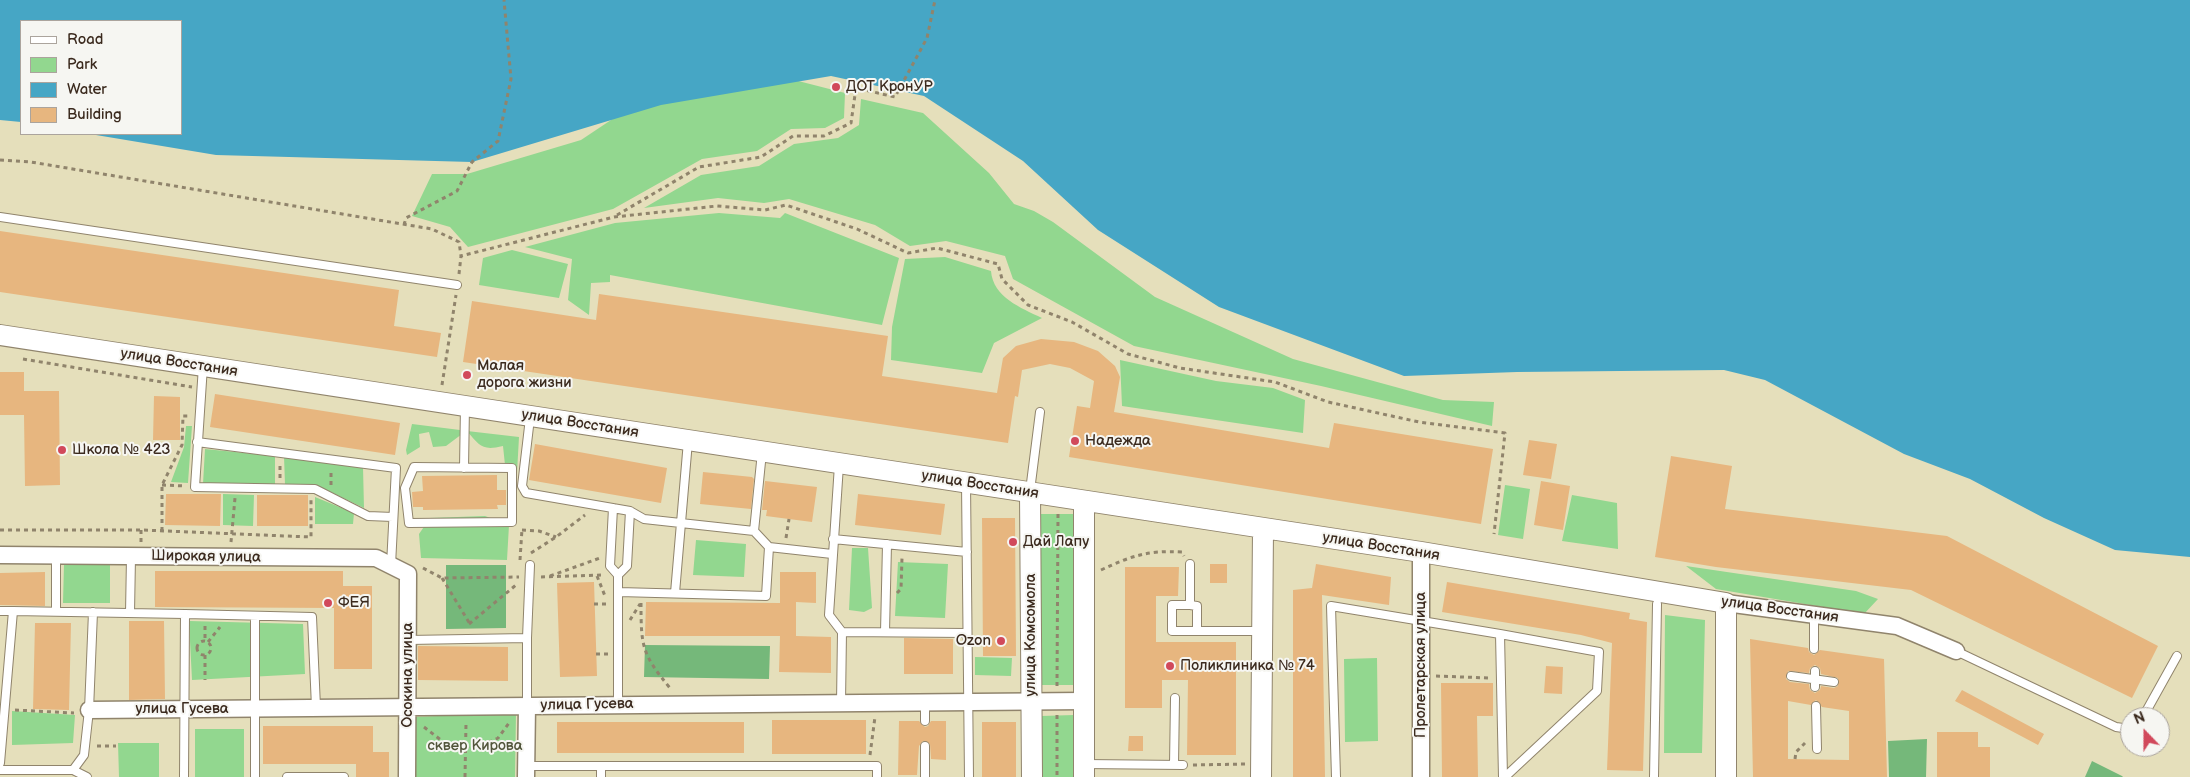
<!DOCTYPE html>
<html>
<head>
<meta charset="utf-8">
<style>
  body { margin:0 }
  #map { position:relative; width:2190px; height:777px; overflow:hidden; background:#e5dfbb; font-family:"Balsamiq Sans",sans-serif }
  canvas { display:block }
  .legend { position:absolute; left:20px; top:20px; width:162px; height:115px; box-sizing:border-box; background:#f6f6f2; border:1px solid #aba49d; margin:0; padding:6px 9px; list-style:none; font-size:15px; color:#3b2a1e }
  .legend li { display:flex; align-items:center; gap:10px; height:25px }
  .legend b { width:25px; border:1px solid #aba49d }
  .north { position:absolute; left:2120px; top:707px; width:50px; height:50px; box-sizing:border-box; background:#f6f6f2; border:1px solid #aba49d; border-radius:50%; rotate:338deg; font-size:14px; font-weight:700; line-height:20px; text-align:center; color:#3b2a1e }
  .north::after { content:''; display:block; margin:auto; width:18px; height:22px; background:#d1495b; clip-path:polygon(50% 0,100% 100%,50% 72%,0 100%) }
</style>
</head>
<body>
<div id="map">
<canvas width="2190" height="777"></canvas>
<ul class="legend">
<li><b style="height:6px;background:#fff"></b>Road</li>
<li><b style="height:14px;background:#92d78f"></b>Park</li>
<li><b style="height:14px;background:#46a6c5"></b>Water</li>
<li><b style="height:14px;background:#e7b67f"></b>Building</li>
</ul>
<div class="north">N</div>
</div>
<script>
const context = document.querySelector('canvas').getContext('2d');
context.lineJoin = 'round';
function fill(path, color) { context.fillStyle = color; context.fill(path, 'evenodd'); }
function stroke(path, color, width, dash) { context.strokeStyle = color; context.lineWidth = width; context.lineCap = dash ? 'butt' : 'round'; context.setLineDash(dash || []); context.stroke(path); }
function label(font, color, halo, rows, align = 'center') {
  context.font = font + ' "Balsamiq Sans",sans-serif'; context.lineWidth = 4; context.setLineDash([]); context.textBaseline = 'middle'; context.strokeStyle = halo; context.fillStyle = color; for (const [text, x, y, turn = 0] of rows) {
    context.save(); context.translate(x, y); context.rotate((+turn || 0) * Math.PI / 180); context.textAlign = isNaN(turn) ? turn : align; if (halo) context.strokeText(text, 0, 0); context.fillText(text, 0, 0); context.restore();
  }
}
const green = new Path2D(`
  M775,75l70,18 -1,25 -19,10 -34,1 -34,22 -55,8 -89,50 -145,38 -18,-20 -38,-11 20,-42h35l114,-34 63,-42z
  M861,99l62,14 66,60 25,31 20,7 19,11 102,75 138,62 150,41 51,2 -2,24 -171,-40 -187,-40 -121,-67 -8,-23 -59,-15 -36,5 -35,-21 -86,-26 -25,4 -46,-5 -74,10 57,-33 58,-9 35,-22 44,-6 21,-13z
  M719,213l61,5 5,-5 114,45 -17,67 -272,-50v7l-19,1 -2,32 -21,-15 4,-41 -47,-12 90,-24z
  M512,250l56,14 -9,34 -80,-13 4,-27z
  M945,257l46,14c2,26 30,37 51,47l-48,25 -12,30 -91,-13 1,-33 13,-68z
  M1120,360l96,21 57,7 32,12 -2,33 -181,-27z
  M412,424l48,6 2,4 -16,12 -13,1 -4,-15 -10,2 1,13 -13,8 -1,-5z
  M186,426h6l-4,57 -17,-1 13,-35z
  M467,431l52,6 -2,36 -12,-8 -2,-19c-21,5 -23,0 -36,-15z
  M205,449l70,7v30l-72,-2z
  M284,456l79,11 1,41 -46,-22 -33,-1z
  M1505,485l25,4 -7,50 -25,-4z
  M223,494l31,1 -1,31 -30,-1z
  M1572,495l45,8 1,46 -56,-8z
  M315,497l39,16 -1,11h-38z
  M1041,514h32v171h-32z
  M485,516l24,9 -2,35 -86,-2 -2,-24 11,-16z
  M696,540l50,4 -2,33 -51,-2z
  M852,548h16l4,60 -8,4 -15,-2z
  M898,562l50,2 -3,54 -50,-2z
  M64,564l46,1v38h-47z
  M1686,566l170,25 22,8 -14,15 -148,-25z
  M1665,615l40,5 -3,133h-38z
  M189,621l114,3 2,50 -113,6z
  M975,657l37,1 -1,18 -36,-1z
  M1377,658l1,83 -33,1 -1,-83z
  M12,711l63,4 -2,28 -61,2z
  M516,713l-1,64h-105l1,-60z
  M1074,715v62h-33v-61z
  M195,729h49v48h-49z
  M118,743h41v34h-40z`);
const forest = new Path2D(`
  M446,565h60v63l-60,1z
  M645,645l125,1 -1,33 -125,-2z
  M1927,739l-1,38h-37l-1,-36z
  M2092,761l30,15 1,1h-38z`);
const water = new Path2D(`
  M0,0h2190v557l-75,-7 -71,-32 -74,-39 -66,-25 -139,-74 -41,-10 -207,2 -113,4 -185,-69 -121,-77 -75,-69 -99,-65 -93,-20 -170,29 -189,57 -256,-7 -126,-21h91v-113h-160v101l-21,-2z`);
const building = new Path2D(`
  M0,231l399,59 -5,36 47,7 -4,24 -437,-65z
  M599,294l289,42 -6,40 115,17 6,-35 13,-12 25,-7 33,3 24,9 17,15 5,11 -6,35 215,36 5,-25 159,26 -12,75 -412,-67 8,-51 13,2 4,-27 -24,-13 -20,-4 -28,6 -4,27 -3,-1 -7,47 -545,-81 9,-61 124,19z
  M0,372h24v19h35l1,94 -35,1 -1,-71h-24z
  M215,394l185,29 -5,32 -185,-28z
  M154,396l26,1v43h-27z
  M1529,440l28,4 -6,35 -28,-4z
  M535,444l132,24 -6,35 -132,-23z
  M1671,456l61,10 -7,43 222,27 211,110 -26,52 -221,-108 -195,-23 -61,-10z
  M703,472l49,5 2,2 -3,30 -51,-5z
  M497,475v15h9v15h-9l1,4 -75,1v-3h-10l-1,-15 11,-1 -1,-15z
  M765,481l52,6 -5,35 -46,-6 1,-6h-5z
  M1541,481l29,5 -7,44 -29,-5z
  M166,494h55l-1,32 -55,-1z
  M858,494l87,10 -4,31 -86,-10z
  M257,495h51v31h-51z
  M982,518h33l1,138h-33z
  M1210,564h17v19h-17z
  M1316,564l75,13 -2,28 -67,-10 3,182h-32v-187l19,-2z
  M1125,567h54l-1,29h-22v46h80v113h-49l1,-75h-26v28h-37z
  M155,571h188v15h29v83h-38v-61l-179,-1z
  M45,572v34l-45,-1v-32z
  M780,572h36v31l-20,-1v34l35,1v36l-52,-1 1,-36h-135l1,-34 134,1z
  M594,582l3,94 -37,1 -3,-94z
  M1447,582l183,31 -1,6 18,3 -4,149 -36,-1 5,-127 -31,-8 -139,-23z
  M129,621h35l1,78 -36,1z
  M35,623h36l-2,87 -36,-1z
  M904,638l49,1v35h-49z
  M1750,639l58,9 1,4 5,3 6,-5 64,9 3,118h-134zM1815,665l5,3 1,6 17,4v8l-4,2 -13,-2 -1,4 -5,3 -5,-3 -1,-6 -19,-2 -4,-3 2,-8 21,2 1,-5zM1816,700l6,7 27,4v49l-61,-1v-58l23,4z
  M418,646l90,1v34l-90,-1z
  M1546,666l17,1 -1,27 -18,-1z
  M1441,683h52v33h-16l1,61h-36z
  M1962,690l82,44 -6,11 -83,-44z
  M772,720h94v34h-94z
  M899,721h20l6,6 3,-1 3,-5h15v39l-15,-1 -1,-15 -7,-3 -4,5 -2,29h-19z
  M557,722h187v31h-187z
  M982,722h34v55h-34z
  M263,726h110v26h16v25h-33v-13h-93z
  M1937,732h41v15h12v30h-53z
  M1129,736h14v15h-15z`);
const path = new Path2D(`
  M0,160l31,2 401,67 27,13 2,14
  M617,215l82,-48 62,-10 32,-21h31l27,-13 5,-35 39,9 32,-59 8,-38
  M404,225l2,-7 51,-27 15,-29 26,-21 13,-62 -7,-79
  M459,274l2,-18 153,-39 103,-11 48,4 21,-5 71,24 51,24 29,-5 61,16 4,15 26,26 44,17 56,32 52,14 95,14 53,20 91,20 86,11 -11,101
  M23,359l169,28
  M442,385l14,-90
  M280,478v-13
  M162,485l23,1
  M331,485v-13
  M0,530h141l170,7v-37
  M141,530v12
  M522,530l17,1 17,6
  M162,531v-46l20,-40 1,-29h7
  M786,538l3,-19
  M231,542l4,-44
  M531,553l25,-16 29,-22
  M520,560l2,-31
  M423,568l19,10 77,-1
  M1101,570c30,-14 47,-20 81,-18l2,4
  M550,576l50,-18
  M597,576l8,20
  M541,577l61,-2
  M442,578l28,46
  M897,593l4,-4 1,-31
  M641,603c0,44 1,51 29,85
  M594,604h12
  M630,620l10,-16
  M469,624l47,-39
  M205,626v15
  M197 648a7 7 0 1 1 14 0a7 7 0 1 1-14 0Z
  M208,642l12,-15
  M596,654h12
  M205,655v25
  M1436,676l54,2
  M1057,686l1,-173
  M15,710l59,3
  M1057,715v62
  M424,727l26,20h16l17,-2 15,-7 11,-15
  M97,746h19
  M870,755l5,-38
  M1795,759l1,-7 9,-9
  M1193,765l52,-1
  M465,777l1,-54`);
const service = new Path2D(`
  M0,217l457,68
  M203,366l-8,121 120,2 53,27 25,1
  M530,418l-8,68 4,7 104,18 14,8 110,12 15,16 63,7
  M197,442l199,26 -5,97
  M839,465l-10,150 13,17 -1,71
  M414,467l98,1v54l-103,1 -4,-35z
  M464,468l1,-62
  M966,483l3,294
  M1030,491l10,-79
  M613,508l-3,58 8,9
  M754,531l8,-79
  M833,539l134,13
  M56,556v55
  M1190,564v41h-18v26h88
  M619,592l147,4 3,-49
  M675,593l13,-152
  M1190,605l7,1v25
  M0,611h13
  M130,613l1,-56
  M185,614l127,3 4,90
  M1814,615v34
  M842,632l125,1
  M885,632l2,-88
  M1500,634l99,18 -2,39 -92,86
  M527,638l3,-73
  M408,640l119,-2v68
  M1956,651l160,76 14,2
  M1815,671v16
  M1791,676l43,6
  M618,705v-130l9,-9 3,-55
  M1816,706l1,43
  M2143,717l34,-61
  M925,721v-19
  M0,763l13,-152 172,3 -1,163
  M1084,764l99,1
  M1174,765l1,-67
  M526,766h351v11
  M601,766v11
  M0,770h73l14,7
  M73,770l11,-15 5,-45 4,-98
  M255,777v-161
  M287,777h57
  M925,777v-31
  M1336,777l-5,-171 169,28 3,143
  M1654,777l3,-173`);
const minor = new Path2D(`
  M1421,552v225
  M0,555l376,3 32,16 -1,203
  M1726,603l171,23 59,25
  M89,710l995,-9
  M526,777l1,-71`);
const tertiary = new Path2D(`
  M0,335l1421,217 305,51v174
  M1030,493l2,284
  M1084,501v276
  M1261,777l2,-248`);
const markers = [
  [836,87,5,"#d1495b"],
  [467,375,5,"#d1495b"],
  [1075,441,5,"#d1495b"],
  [62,450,5,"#d1495b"],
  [1013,542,5,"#d1495b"],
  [328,603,5,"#d1495b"],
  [1001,641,5,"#d1495b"],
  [1170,666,5,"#d1495b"]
];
const poiNames = [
  ["ДОТ КронУР",846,87],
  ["Малая",477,366],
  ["дорога жизни",477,383],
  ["Надежда",1085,441],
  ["Школа № 423",72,450],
  ["Дай Лапу",1023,542],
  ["ФЕЯ",338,603],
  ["Ozon",991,641,"right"],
  ["Поликлиника № 74",1180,666]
];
const streetNames = [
  ["улица Восстания",179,363,9],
  ["улица Восстания",580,424,9],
  ["улица Восстания",980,485,9],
  ["улица Восстания",1381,547,9],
  ["Широкая улица",206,557,1],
  ["улица Восстания",1780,610,8],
  ["улица Комсомола",1031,635,-90],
  ["Пролетарская улица",1421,665,-90],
  ["Осокина улица",408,675,-90],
  ["улица Гусева",587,705,-1],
  ["улица Гусева",182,709]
];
const parkNames = [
  ["сквер Кирова",475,746]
];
fill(green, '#92d78f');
fill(forest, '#75b87a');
fill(water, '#46a6c5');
fill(building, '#e7b67f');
stroke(service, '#90846c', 10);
stroke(minor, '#90846c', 19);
stroke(tertiary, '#90846c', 22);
stroke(path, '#90846c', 3, [4, 4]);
stroke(service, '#fff', 8);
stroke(minor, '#fff', 16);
stroke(tertiary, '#fff', 20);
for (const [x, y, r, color] of markers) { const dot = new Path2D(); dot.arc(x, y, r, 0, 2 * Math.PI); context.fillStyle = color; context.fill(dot); stroke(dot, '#f6f6f2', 2); }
label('15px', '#3b2a1e', '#f6f6f2', poiNames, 'left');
label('15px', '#3b2a1e', '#f6f6f2', streetNames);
label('15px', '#51553a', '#f6f6f2', parkNames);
</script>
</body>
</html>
